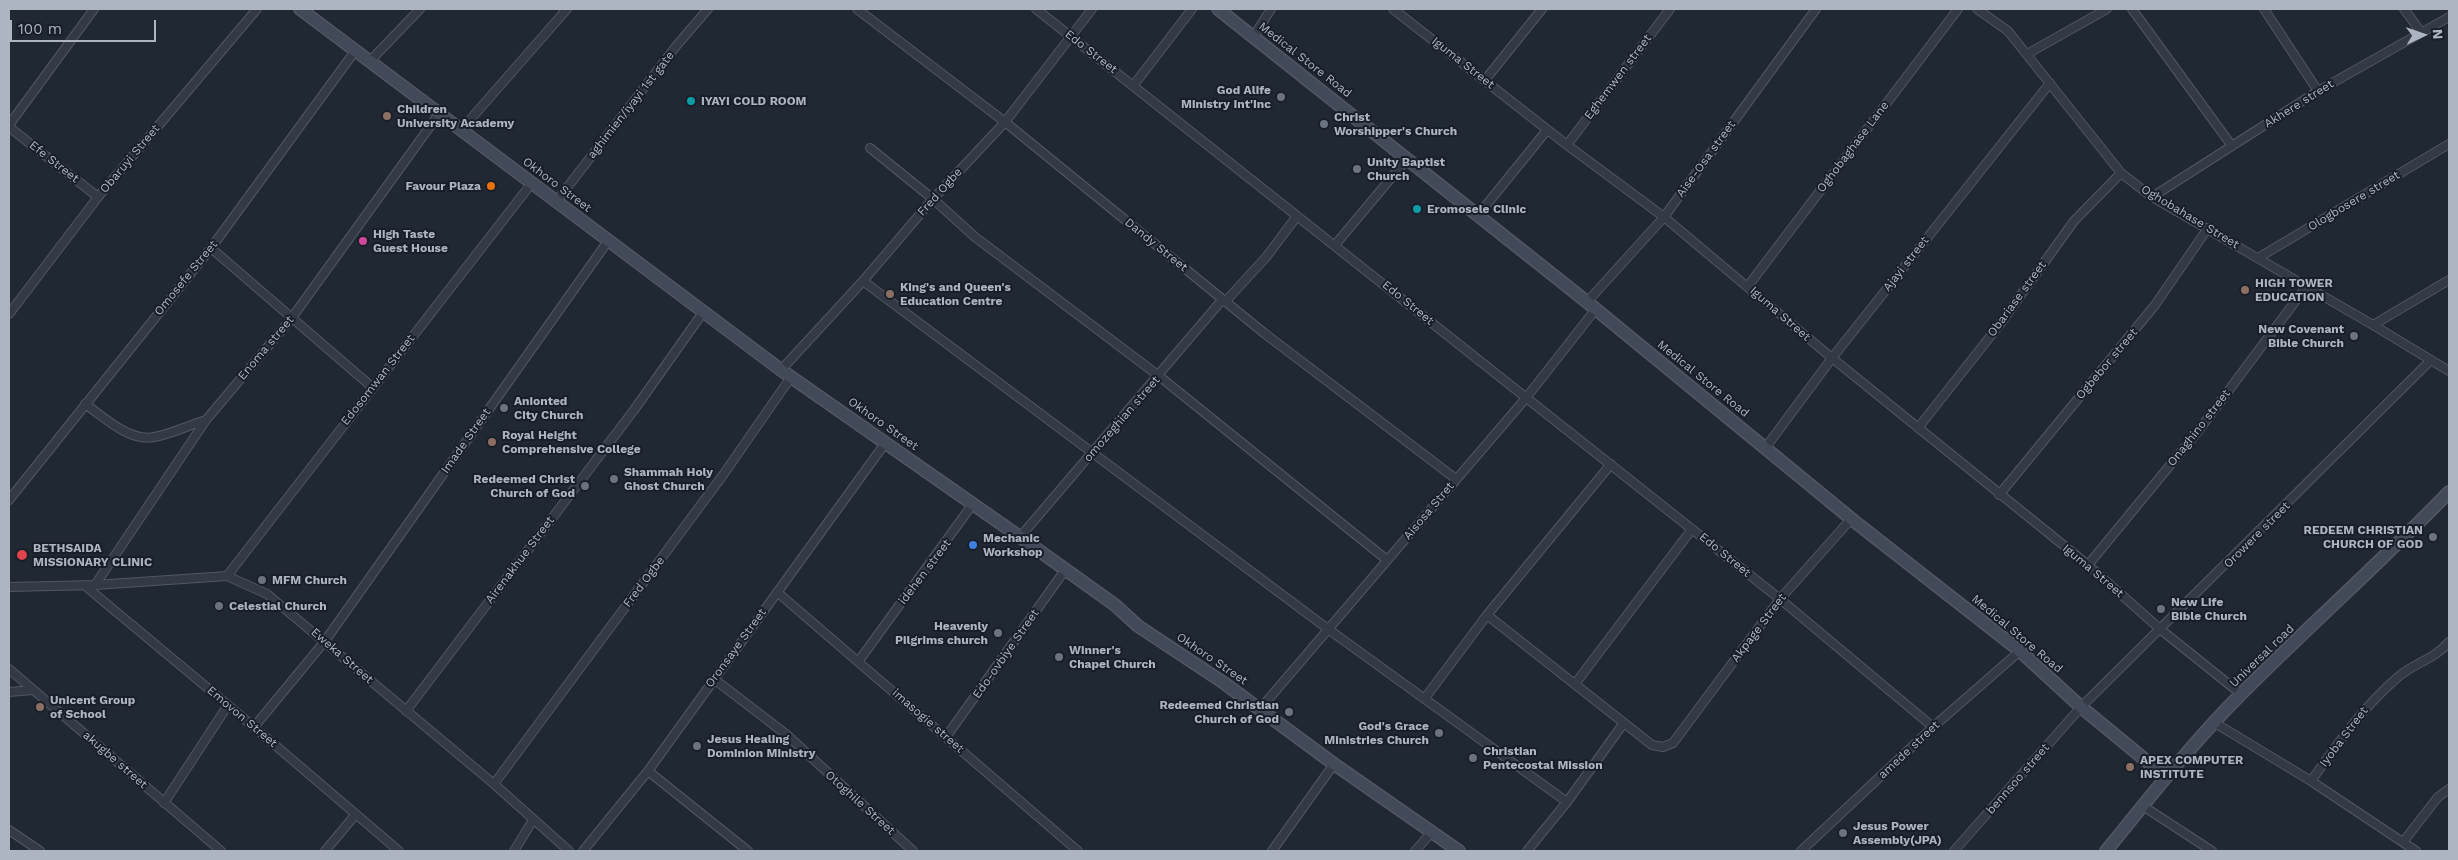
<!DOCTYPE html>
<html>
<head>
<meta charset="utf-8">
<style>
  body { margin:0 }
  #map { position:relative; width:2458px; height:860px; overflow:hidden; background:#202834; font-family:"Work Sans",sans-serif }
  canvas { display:block }
  .frame { position:absolute; inset:0; border:10px solid #adb4c2; pointer-events:none }
  .north { position:absolute; left:2398px; top:10px; width:50px; height:50px; -webkit-text-stroke:4px #191f29; paint-order:stroke; rotate:87deg; font-size:14px; font-weight:700; line-height:20px; text-align:center; color:#adb4c2 }
  .north::after { content:''; display:block; margin:auto; width:18px; height:22px; background:#adb4c2; clip-path:polygon(50% 0,100% 100%,50% 72%,0 100%) }
  .scale { position:absolute; left:10px; top:20px; width:146px; height:22px; box-sizing:border-box; border:2px solid #adb4c2; border-top:0; padding-left:6px; font-size:15px; line-height:18px; white-space:nowrap; color:#adb4c2; -webkit-text-stroke:4px #191f29; paint-order:stroke }
</style>
</head>
<body>
<div id="map">
<canvas width="2458" height="860"></canvas>
<div class="frame"></div>
<div class="north">N</div>
<div class="scale">100 m</div>
</div>
<script>
const context = document.querySelector('canvas').getContext('2d');
context.lineJoin = 'round';
function stroke(path, color, width, dash) { context.strokeStyle = color; context.lineWidth = width; context.lineCap = dash ? 'butt' : 'round'; context.setLineDash(dash || []); context.stroke(path); }
function label(font, color, halo, rows, align = 'center') {
  context.font = font + ' "Work Sans",sans-serif'; context.lineWidth = 4; context.setLineDash([]); context.textBaseline = 'middle'; context.strokeStyle = halo; context.fillStyle = color; for (const [text, x, y, turn = 0] of rows) {
    context.save(); context.translate(x, y); context.rotate((+turn || 0) * Math.PI / 180); context.textAlign = isNaN(turn) ? turn : align; if (halo) context.strokeText(text, 0, 0); context.fillText(text, 0, 0); context.restore();
  }
}
const street = new Path2D(`
  M857,9l148,113 259,211 192,146
  M1036,9l744,590 153,128
  M1393,9l174,136 97,72 168,141 256,207 72,64 81,65
  M1977,9l31,22 113,142 31,24 221,128 76,46
  M2132,9l100,137
  M2264,9l54,82
  M2404,9l17,23
  M1254,36l17,-27
  M2027,54l80,-45
  M370,61l50,-52
  M1485,80l57,-71
  M1133,86l59,-77
  M9,125l85,-116
  M9,127l89,70
  M461,130l106,-121
  M1567,145l103,-136
  M870,148l63,51 42,38 184,139 228,184
  M2152,197l166,-106 131,-74
  M556,202l121,-157 31,-36
  M1479,214l68,-84
  M1335,245l72,-86
  M211,248l161,139
  M2258,258l191,-114
  M863,281l465,348 239,173
  M1748,286l210,-277
  M1225,302l42,-46 30,-40
  M1587,302l77,-85 152,-208
  M9,314l89,-117 159,-188
  M2373,325l76,-45
  M781,370l82,-89 70,-82 72,-77 87,-113
  M85,404c19,13 44,38 69,33 18,-3 35,-12 52,-17
  M1918,428l82,-104 74,-103 47,-48
  M1766,447l66,-89 218,-275
  M1999,495l156,-190 53,-77
  M9,500l202,-252 144,-197
  M1020,537l202,-237
  M2088,565l111,-135 107,-143
  M227,576l304,-392
  M84,585l144,120 171,146
  M95,585l111,-165 85,-101 148,-205
  M9,587l86,-2 132,-9 40,18 227,190 75,67
  M777,592l301,259
  M1487,615l165,130 11,2 10,-4 107,-144 71,-80
  M858,662l114,-157
  M9,669l212,182
  M714,679l73,56 126,116
  M1575,684l117,-155
  M9,692l24,-2
  M1425,698l62,-83 124,-151
  M1260,709l266,-311 69,-88
  M406,711l228,-301 70,-99
  M2215,723l96,58 105,70
  M254,727l71,-86 283,-400
  M946,737l119,-167
  M648,771l100,80
  M2311,781c28,-39 51,-73 87,-104 16,-14 37,-18 51,-35
  M494,784l229,-309 68,-98
  M164,803l64,-98
  M2143,806l69,45
  M9,830l31,21
  M2403,842l35,-45 11,-8
  M325,851l31,-37
  M514,851l19,-31
  M583,851l65,-80 238,-329
  M1272,851l62,-87
  M1415,851l16,-18
  M1527,851l40,-49 56,-78
  M1801,851l132,-124 87,-76
  M1954,851l127,-144 350,-347`);
const secondary = new Path2D(`
  M300,9l481,361 239,167 95,68 23,21 86,57 110,81 125,87
  M1218,9l369,293 267,219 166,130 61,56 85,70
  M2106,851c44,-54 87,-109 136,-158 68,-68 140,-132 207,-201`);
const markers = [
  [1281,97,5,"#6b7280"],
  [691,101,5,"#0f9aa8"],
  [387,116,5,"#8d6e63"],
  [1324,124,5,"#6b7280"],
  [1357,169,5,"#6b7280"],
  [491,186,5,"#e8710a"],
  [1417,209,5,"#0f9aa8"],
  [363,241,5,"#d1479c"],
  [2245,290,5,"#8d6e63"],
  [890,294,5,"#8d6e63"],
  [2354,336,5,"#6b7280"],
  [504,408,5,"#6b7280"],
  [492,442,5,"#8d6e63"],
  [614,479,5,"#6b7280"],
  [585,486,5,"#6b7280"],
  [2433,537,5,"#6b7280"],
  [973,545,5,"#3f7fe0"],
  [22,555,6,"#e0444e"],
  [262,580,5,"#6b7280"],
  [219,606,5,"#6b7280"],
  [2161,609,5,"#6b7280"],
  [998,633,5,"#6b7280"],
  [1059,657,5,"#6b7280"],
  [40,707,5,"#8d6e63"],
  [1289,712,5,"#6b7280"],
  [1439,733,5,"#6b7280"],
  [697,746,5,"#6b7280"],
  [1473,758,5,"#6b7280"],
  [2130,767,5,"#8d6e63"],
  [1843,833,5,"#6b7280"]
];
const streetNames = [
  ["Edo Street",1091,52,38],
  ["Medical Store Road",1305,60,38],
  ["Iguma Street",1463,63,38],
  ["Eghemwen street",1618,77,-53],
  ["Akhere street",2299,104,-32],
  ["aghimien/iyayi 1st gate",631,105,-52],
  ["Oghobaghase Lane",1853,147,-53],
  ["Obaruyi Street",130,159,-50],
  ["Aise-Osa street",1706,159,-54],
  ["Efe Street",54,162,38],
  ["Okhoro Street",557,185,37],
  ["Fred Ogbe",940,192,-48],
  ["Ologbosere street",2354,201,-31],
  ["Oghobahase Street",2190,217,31],
  ["Dandy Street",1156,245,39],
  ["Ajayi street",1906,264,-52],
  ["Omosefe Street",186,278,-51],
  ["Obariase street",2017,299,-54],
  ["Edo Street",1408,303,39],
  ["Iguma Street",1780,314,41],
  ["Enoma street",266,348,-50],
  ["Ogbebor street",2107,364,-50],
  ["Medical Store Road",1703,379,39],
  ["Edosomwan Street",378,380,-52],
  ["omozeghian street",1122,419,-49],
  ["Okhoro Street",883,424,35],
  ["Onaghino street",2199,428,-52],
  ["Imade Street",466,441,-55],
  ["Aisosa Stret",1429,511,-50],
  ["Orowere street",2257,535,-45],
  ["Edo Street",1725,555,39],
  ["Airenakhue Street",520,560,-53],
  ["Iguma Street",2093,571,40],
  ["idehen street",925,572,-53],
  ["Fred Ogbe",644,582,-53],
  ["Akpage Street",1759,628,-53],
  ["Medical Store Road",2017,634,40],
  ["Oronsaye Street",736,648,-54],
  ["Edo-ovbiye Street",1006,654,-55],
  ["Eweka Street",342,656,41],
  ["Universal road",2262,656,-44],
  ["Okhoro Street",1212,659,34],
  ["Emovon Street",242,717,40],
  ["imasogie street",928,721,41],
  ["Iyoba Street",2344,737,-53],
  ["amede street",1909,750,-43],
  ["akugbe street",115,760,41],
  ["bennsoo street",2018,779,-49],
  ["Otoghile Street",860,803,42]
];
const poiNames = [
  ["God Alife",1271,90,"right"],
  ["Ministry Int'Inc",1271,104,"right"],
  ["IYAYI COLD ROOM",701,101],
  ["Children",397,109],
  ["University Academy",397,123],
  ["Christ",1334,117],
  ["Worshipper's Church",1334,131],
  ["Unity Baptist",1367,162],
  ["Church",1367,176],
  ["Favour Plaza",481,186,"right"],
  ["Eromosele Clinic",1427,209],
  ["High Taste",373,234],
  ["Guest House",373,248],
  ["HIGH TOWER",2255,283],
  ["EDUCATION",2255,297],
  ["King's and Queen's",900,287],
  ["Education Centre",900,301],
  ["New Covenant",2344,329,"right"],
  ["Bible Church",2344,343,"right"],
  ["Anionted",514,401],
  ["City Church",514,415],
  ["Royal Height",502,435],
  ["Comprehensive College",502,449],
  ["Shammah Holy",624,472],
  ["Ghost Church",624,486],
  ["Redeemed Christ",575,479,"right"],
  ["Church of God",575,493,"right"],
  ["REDEEM CHRISTIAN",2423,530,"right"],
  ["CHURCH OF GOD",2423,544,"right"],
  ["Mechanic",983,538],
  ["Workshop",983,552],
  ["BETHSAIDA",33,548],
  ["MISSIONARY CLINIC",33,562],
  ["MFM Church",272,580],
  ["New Life",2171,602],
  ["Bible Church",2171,616],
  ["Celestial Church",229,606],
  ["Heavenly",988,626,"right"],
  ["Pilgrims church",988,640,"right"],
  ["Winner's",1069,650],
  ["Chapel Church",1069,664],
  ["Unicent Group",50,700],
  ["of School",50,714],
  ["Redeemed Christian",1279,705,"right"],
  ["Church of God",1279,719,"right"],
  ["God's Grace",1429,726,"right"],
  ["Ministries Church",1429,740,"right"],
  ["Jesus Healing",707,739],
  ["Dominion Ministry",707,753],
  ["Christian",1483,751],
  ["Pentecostal Mission",1483,765],
  ["APEX COMPUTER",2140,760],
  ["INSTITUTE",2140,774],
  ["Jesus Power",1853,826],
  ["Assembly(JPA)",1853,840]
];
stroke(street, '#515763', 10);
stroke(secondary, '#515763', 14);
stroke(street, '#333a45', 8);
stroke(secondary, '#424958', 11);
for (const [x, y, r, color] of markers) { const dot = new Path2D(); dot.arc(x, y, r, 0, 2 * Math.PI); context.fillStyle = color; context.fill(dot); stroke(dot, '#191f29', 2); }
label('12px', '#adb4c2', '#191f29', streetNames);
label('bold 12px', '#adb4c2', '#191f29', poiNames, 'left');
</script>
</body>
</html>
